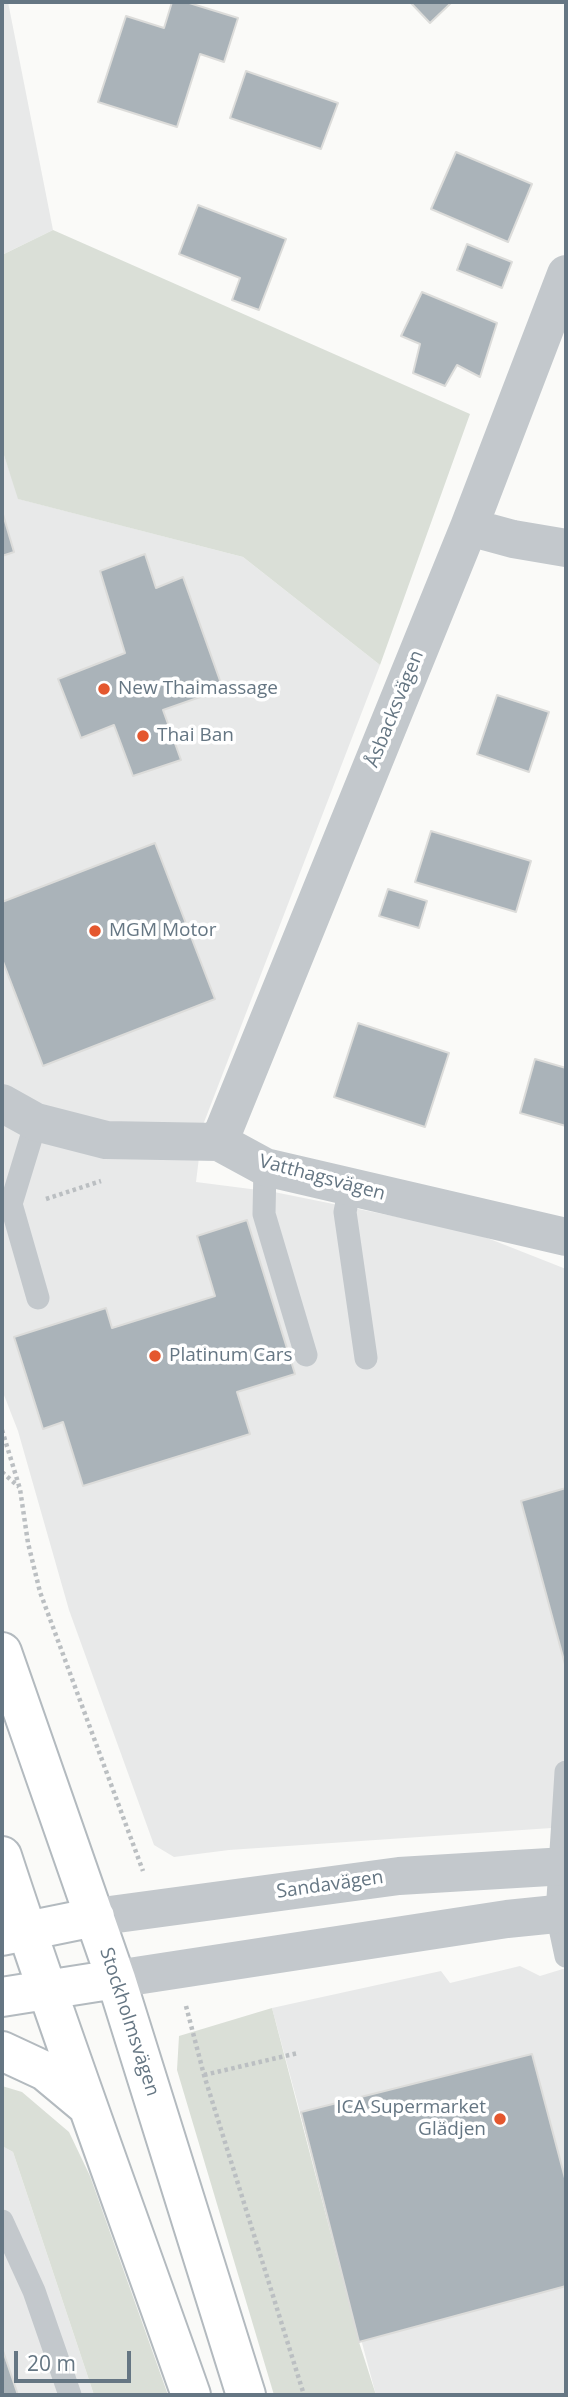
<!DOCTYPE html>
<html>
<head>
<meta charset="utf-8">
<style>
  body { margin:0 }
  #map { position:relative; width:568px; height:2397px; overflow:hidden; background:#fafaf8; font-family:"Open Sans",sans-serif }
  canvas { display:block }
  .frame { position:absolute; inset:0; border:4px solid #657683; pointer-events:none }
  .scale { position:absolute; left:14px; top:2351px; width:117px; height:32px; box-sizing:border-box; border:4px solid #657683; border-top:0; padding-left:9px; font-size:21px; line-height:24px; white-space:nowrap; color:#657683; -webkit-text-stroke:5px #fff; paint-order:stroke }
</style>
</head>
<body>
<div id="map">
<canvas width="568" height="2397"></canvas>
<div class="frame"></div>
<div class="scale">20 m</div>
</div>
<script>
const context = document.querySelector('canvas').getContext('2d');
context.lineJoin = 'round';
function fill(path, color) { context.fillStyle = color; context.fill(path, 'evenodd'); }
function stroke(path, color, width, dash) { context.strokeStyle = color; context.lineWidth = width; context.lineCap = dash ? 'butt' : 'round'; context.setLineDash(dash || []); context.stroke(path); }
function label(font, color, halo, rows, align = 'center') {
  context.font = font + ' "Open Sans",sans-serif'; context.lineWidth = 7; context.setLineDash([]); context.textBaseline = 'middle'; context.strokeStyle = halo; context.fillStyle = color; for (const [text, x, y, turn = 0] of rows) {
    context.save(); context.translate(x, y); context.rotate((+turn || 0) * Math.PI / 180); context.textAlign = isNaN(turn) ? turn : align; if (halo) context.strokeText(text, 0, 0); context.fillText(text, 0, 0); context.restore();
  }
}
const built = new Path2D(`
  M2,2h6l45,228 -51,25z
  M2,449l17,50 224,58 137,108 -177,460 -7,57 78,10 198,40 94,37v558l-337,23 -55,7 -20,-12 -85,-235 -51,-179 -16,-41z
  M520,1966l20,10 26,-8v427h-190l-104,-387 169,-37 9,12z
  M2,2146l11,6 81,243h-92z`);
const green = new Path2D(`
  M53,230l417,184 -90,251 -137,-108 -225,-58 -16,-50v-194z
  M272,2008l87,334 17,53h-102l-97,-325 2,-34z
  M2,2086l20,6 47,40 21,44 78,219h-74l-81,-243 -11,-6z`);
const building = new Path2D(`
  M172,2h14l52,16 -14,44 -24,-8 -23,73 -79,-25 28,-86 38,12z
  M410,2h42l-22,21z
  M246,71l92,32 -17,46 -91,-31z
  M456,152l76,32 -24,58 -77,-33z
  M198,205l88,34 -27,71 -27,-10 8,-22 -61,-24z
  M467,244l45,18 -10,26 -45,-18z
  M422,292l75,31 -17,54 -23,-12 -12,21 -32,-13 7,-29 -19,-8z
  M2,511l12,41 -12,4z
  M145,554l11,34 27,-11 40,112 -60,21 18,50 -48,16 -19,-51 -33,13 -23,-59 67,-26 -25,-82z
  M497,695l52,17 -20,60 -52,-18z
  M431,831l100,30 -15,51 -101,-30z
  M155,843l60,156 -172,67 -41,-107v-57z
  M388,889l39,12 -8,27 -40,-12z
  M358,1023l91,30 -24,74 -91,-30z
  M535,1059l31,9v58l-46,-13z
  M247,1220l48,154 -58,18 13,42 -167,52 -20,-64 -20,7 -29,-92 92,-29 6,20 103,-32 -18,-60z
  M566,1488v180l-45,-167z
  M532,2054l34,128v104l-207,56 -58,-230z
  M2,2348l16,47h-16z`);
const path = new Path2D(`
  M46,1199l55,-18
  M2,1430l18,59 8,54 12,49 103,279
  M2,1472l17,15
  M186,2006l18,69 100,320
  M204,2075l94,-22`);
const service = new Path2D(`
  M36,1122l-25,82 27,94
  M265,1167l-1,47 42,141
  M350,1187l-5,25 21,146
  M566,1772l-9,142 9,42
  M2,2221l32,70 36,104`);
const minor = new Path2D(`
  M469,527l44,12 53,9
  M2,1103l34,19 70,18 113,2 46,25 301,70
  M219,1142l250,-615 97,-253`);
const tertiary = new Path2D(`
  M95,1917l304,-41 167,-10
  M116,1979l391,-60 59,-6`);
const secondary = new Path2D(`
  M2,1652l114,327 130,416
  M2,1856c59,181 126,360 189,539
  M2,1936l93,-19
  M2,1997l114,-18
  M2,2051l43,20 42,35`);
const markers = [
  [104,689,7,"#e4572e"],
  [143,736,7,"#e4572e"],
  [95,931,7,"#e4572e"],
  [155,1356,7,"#e4572e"],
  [500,2119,7,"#e4572e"]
];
const poiNames = [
  ["New Thaimassage",118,689],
  ["Thai Ban",157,736],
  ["MGM Motor",109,931],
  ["Platinum Cars",169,1356],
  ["ICA Supermarket",486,2108,"right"],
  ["Glädjen",486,2130,"right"]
];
const streetNames = [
  ["Åsbacksvägen",395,709,-68],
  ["Vatthagsvägen",322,1178,15],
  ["Sandavägen",330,1885,-8],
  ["Stockholmsvägen",129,2022,72]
];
fill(built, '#e8e9e9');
fill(green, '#dadfd7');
fill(building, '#aab3b9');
stroke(building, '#dcdcda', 2);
stroke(secondary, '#b3babf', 42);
stroke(path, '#bbbfc2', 4.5, [3.5, 3.5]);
stroke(service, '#c3c8cc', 23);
stroke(minor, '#c3c8cc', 38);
stroke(tertiary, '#c3c8cc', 38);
stroke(secondary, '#fff', 38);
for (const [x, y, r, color] of markers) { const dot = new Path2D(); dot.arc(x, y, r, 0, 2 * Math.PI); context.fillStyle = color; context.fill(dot); stroke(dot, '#fff', 2.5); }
label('19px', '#657683', '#fff', poiNames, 'left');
label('19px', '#657683', '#fff', streetNames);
</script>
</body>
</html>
